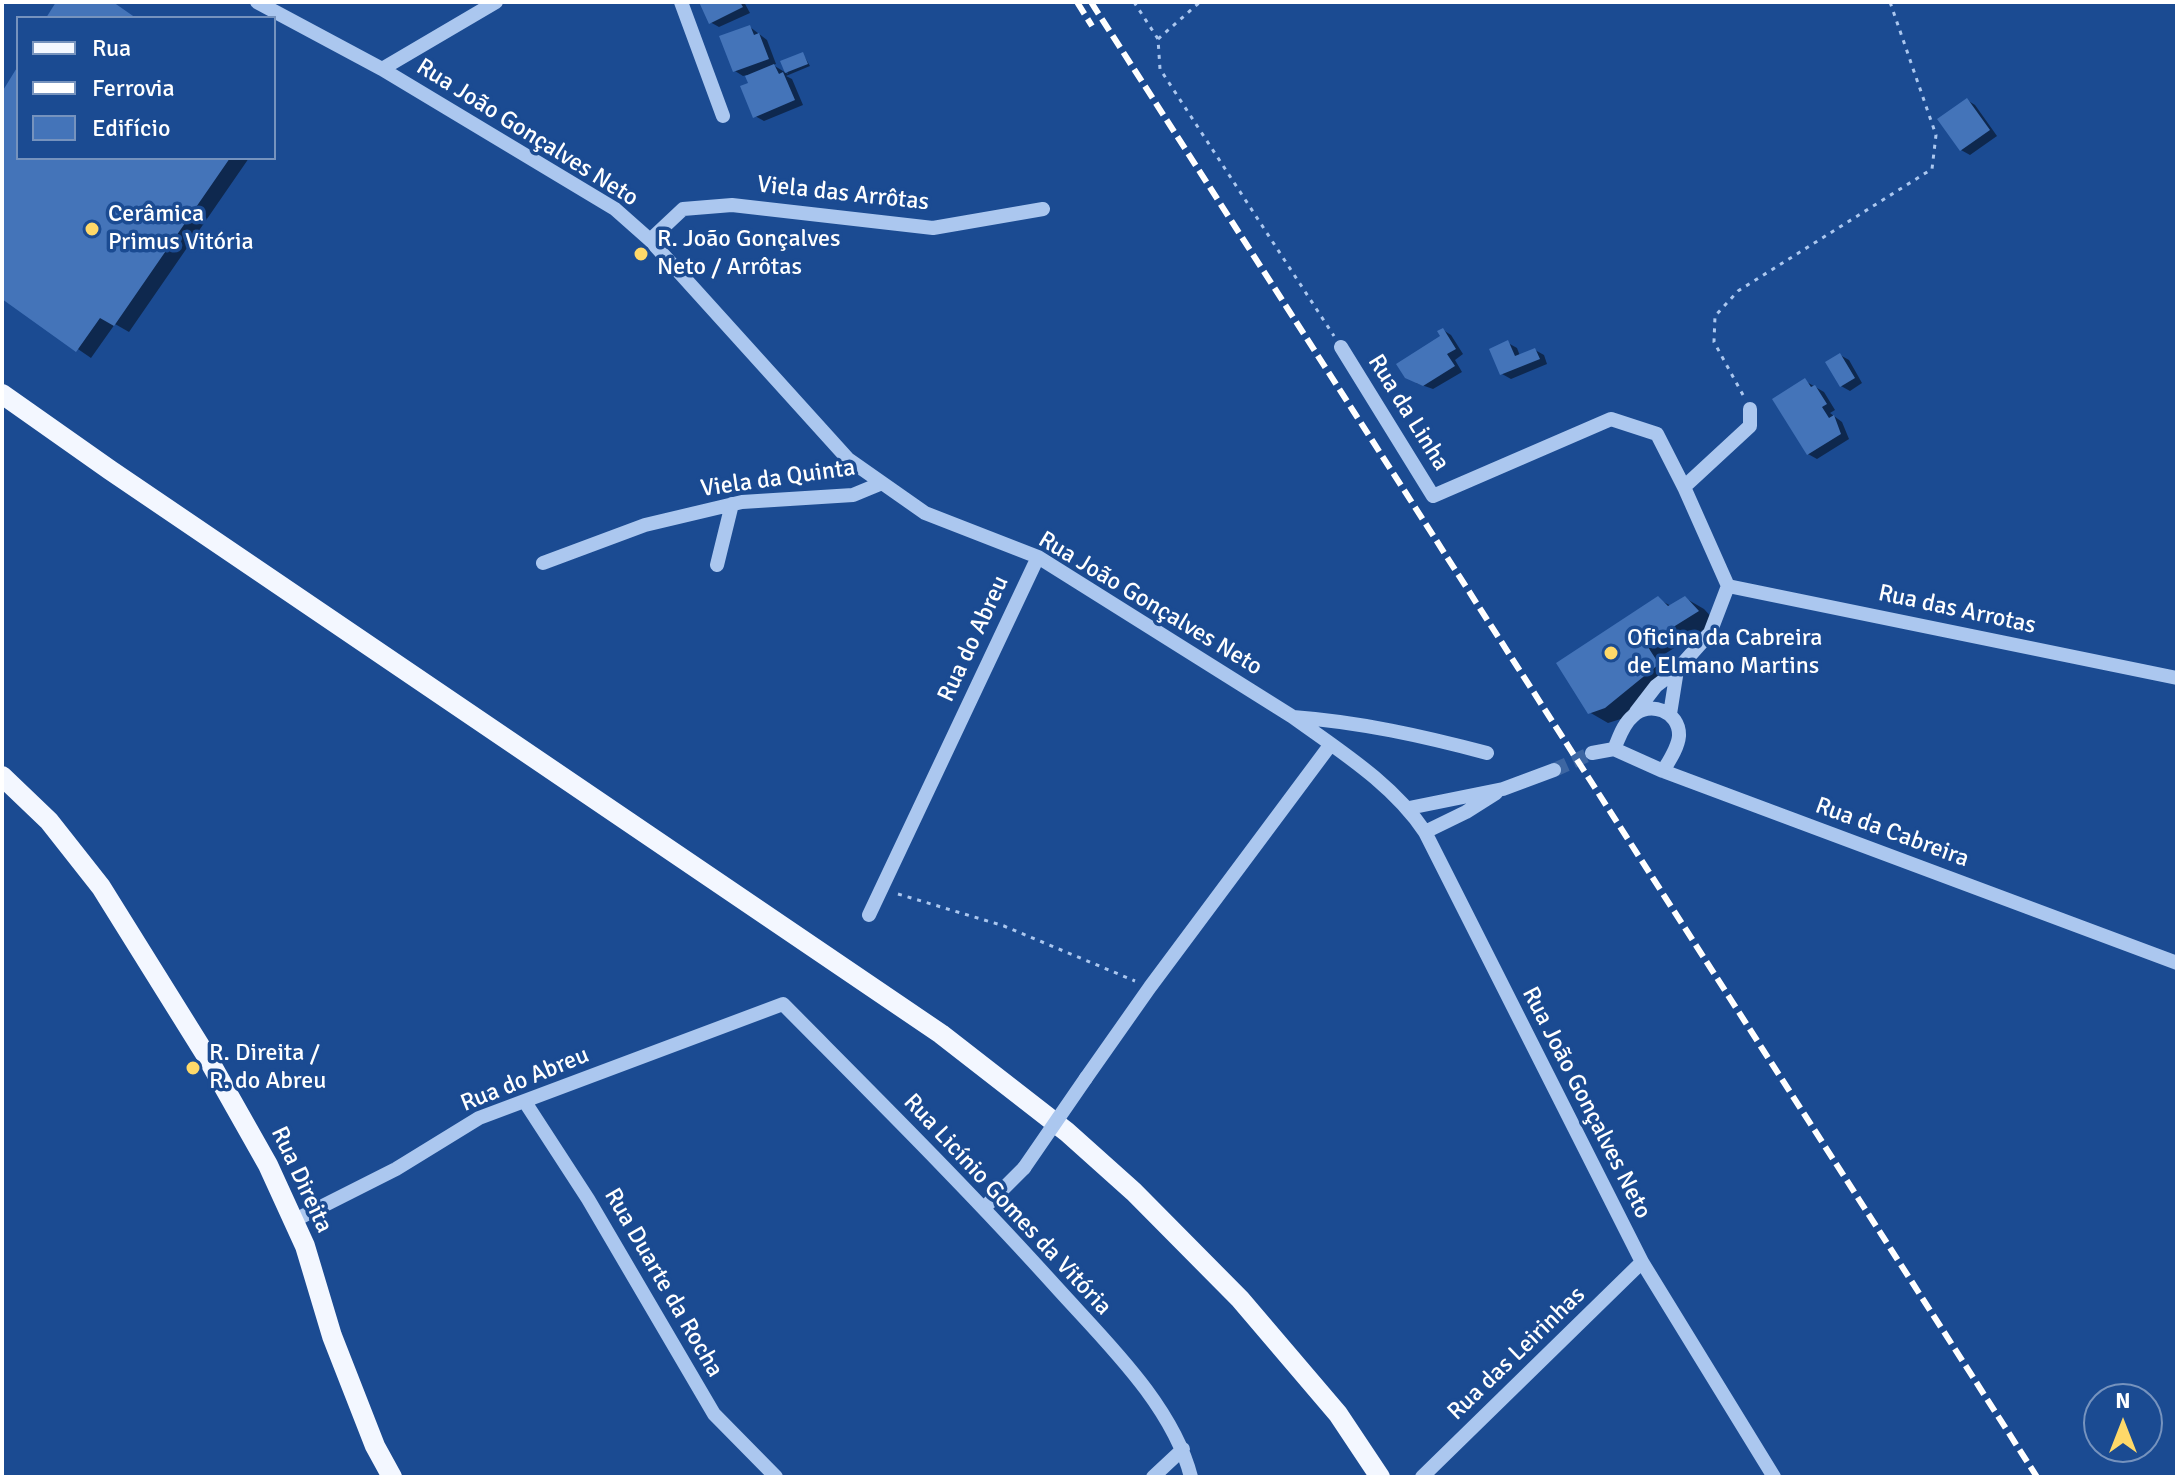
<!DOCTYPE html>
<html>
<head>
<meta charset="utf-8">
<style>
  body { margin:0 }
  #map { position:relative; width:2179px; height:1479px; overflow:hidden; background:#1b4b92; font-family:Signika,sans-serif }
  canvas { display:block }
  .frame { position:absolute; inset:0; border:4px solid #fff; pointer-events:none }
  .legend { position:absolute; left:16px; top:16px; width:260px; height:144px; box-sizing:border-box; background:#1b4b92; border:2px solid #7693be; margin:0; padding:10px 14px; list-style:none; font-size:24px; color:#fff }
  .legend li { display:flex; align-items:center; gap:16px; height:40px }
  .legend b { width:40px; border:2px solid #7693be }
  .north { position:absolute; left:2083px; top:1383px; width:80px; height:80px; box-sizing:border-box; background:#1b4b92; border:2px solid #7693be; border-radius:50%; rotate:0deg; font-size:22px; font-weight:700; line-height:32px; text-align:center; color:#fff }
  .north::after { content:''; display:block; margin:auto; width:28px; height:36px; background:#ffd969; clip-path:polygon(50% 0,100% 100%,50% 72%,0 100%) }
</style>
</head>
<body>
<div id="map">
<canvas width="2179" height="1479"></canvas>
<div class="frame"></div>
<ul class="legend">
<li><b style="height:10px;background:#f3f7ff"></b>Rua</li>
<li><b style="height:10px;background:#fff"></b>Ferrovia</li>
<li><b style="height:22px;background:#4474b9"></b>Edifício</li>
</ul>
<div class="north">N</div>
</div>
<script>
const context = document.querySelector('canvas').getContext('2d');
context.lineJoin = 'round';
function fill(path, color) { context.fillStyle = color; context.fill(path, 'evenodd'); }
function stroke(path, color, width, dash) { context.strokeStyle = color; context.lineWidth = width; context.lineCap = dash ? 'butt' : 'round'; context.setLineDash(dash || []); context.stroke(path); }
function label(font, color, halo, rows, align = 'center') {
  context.font = font + ' Signika,sans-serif'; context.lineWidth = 7; context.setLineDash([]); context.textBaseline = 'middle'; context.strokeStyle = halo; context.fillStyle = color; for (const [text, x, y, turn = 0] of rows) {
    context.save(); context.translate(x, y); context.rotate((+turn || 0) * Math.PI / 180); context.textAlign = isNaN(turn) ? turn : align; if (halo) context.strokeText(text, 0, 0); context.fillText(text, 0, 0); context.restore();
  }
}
const shadow = new Path2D(`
  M701,2h43l6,11 -31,14 -9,-5z
  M750,27l17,13 9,24 -3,1 15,9 -5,-12 20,-8 7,12 -24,10 6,3 11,26 -39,16 -9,-5 -8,-41 -4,1 -8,-5z
  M18,71v87h231l-120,174 -14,-8 -24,34 -89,-61v-199z
  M1967,100l8,5 22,31 -27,19 -9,-5z
  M1443,330l8,5 12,19 -8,6 7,12 -29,17 -17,-6 27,-46z
  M1508,343l9,5 3,8 15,-6 9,5 3,9 -36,15 -9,-5z
  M1840,355l9,5 13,23 -12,8 -9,-5z
  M1805,381l19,11 11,18 -5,3 12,9 7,17 -32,20 -9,-5z
  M1685,598l19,11 12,13 -53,33 14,20 -53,43 -16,5 -19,-11 69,-113 13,7z`);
const building = new Path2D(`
  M56,2h57l23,16h-90z
  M699,2h41l3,5 -34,17z
  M750,25l4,10 5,-2 10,26 -36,13 -14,-36z
  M803,52l5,12 -23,9 -5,-12z
  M774,64l5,10 4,-2 12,28 -42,18 -13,-32 8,-3 -3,-7z
  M18,66v92h212l-116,168 -14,-8 -24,34 -74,-53v-207z
  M1967,98l23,32 -30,21 -23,-32z
  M1443,328l13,21 -9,5 8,12 -32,20 -18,-8 -9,-14 44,-28 -3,-5z
  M1508,340l7,16 20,-8 5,11 -40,16 -11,-26z
  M1840,353l15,25 -15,9 -15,-25z
  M1805,378l6,9 4,-2 12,19 -5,3 7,11 5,-3 7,19 -34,21 -35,-56z
  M1658,596l10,10 17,-10 14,15 -53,33 13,20 -54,44 -17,6 -32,-51z`);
const minorTunnel = new Path2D(`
  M1554,770l38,-17`);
const path = new Path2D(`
  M1134,2l24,37 2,30 174,267
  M1158,39l42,-37
  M1743,395l-29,-53 1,-26 23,-25 194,-122 4,-34 -46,-133
  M898,894l106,32 131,55`);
const minor = new Path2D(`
  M257,2l125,67 233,140 35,31 198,219 77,54 113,44 255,160c47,34 100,67 132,115l217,430 132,215
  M681,2l42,114
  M382,69l114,-67
  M650,240l33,-31 49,-4 201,23 110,-19
  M1341,347l92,149 178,-77 46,15 27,53 44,99 -18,47 -33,37 -21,16 -20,26
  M1684,487l66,-61v-17
  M543,563l102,-38 97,-23 111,-7 29,-12
  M717,565l15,-61
  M1728,586l449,92
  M1670,714l7,-44
  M1293,717c67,5 130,19 194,36
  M1614,749c5,-11 9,-25 19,-33 16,-16 47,-5 46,20 -1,12 -10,25 -16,35
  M1592,753l22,-4 49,22 514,192
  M1409,808l94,-19 51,-19
  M1425,832l41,-20 30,-19
  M869,915l169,-358
  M1086,1078l64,-91 181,-243
  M525,1102l63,97 126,215 62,63
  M985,1207l39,-39
  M293,1221l103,-52 83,-51 304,-114c93,94 187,187 276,286 48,53 114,116 132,187
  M1153,1477l30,-28
  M1422,1477l220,-215`);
const major = new Path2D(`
  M2,394l108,76 831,564 126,98 67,60 106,107 98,115 42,63
  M2,776l47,45 52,66 106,170 61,108 37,81 27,90 43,110 17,31`);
const rail = new Path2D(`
  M1077,2l15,24
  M1091,2l946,1475`);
const minorBridge = new Path2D(`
  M1024,1168l62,-90`);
const markers = [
  [92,229,8,"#ffd969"],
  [641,254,8,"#ffd969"],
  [1611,653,8,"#ffd969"],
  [193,1068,8,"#ffd969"]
];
const streetNames = [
  ["Rua João Gonçalves Neto",527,133,32],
  ["Viela das Arrôtas",843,194,6],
  ["Rua da Linha",1408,413,58],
  ["Viela da Quinta",778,479,-8],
  ["Rua João Gonçalves Neto",1150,604,31],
  ["Rua das Arrotas",1957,610,12],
  ["Rua do Abreu",974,639,-65],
  ["Rua da Cabreira",1892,833,20],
  ["Rua do Abreu",525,1080,-22],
  ["Rua João Gonçalves Neto",1586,1103,63],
  ["Rua Direita",301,1180,65],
  ["Rua Licínio Gomes da Vitória",1007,1205,47],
  ["Rua Duarte da Rocha",663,1283,60],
  ["Rua das Leirinhas",1517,1354,-44]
];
const poiNames = [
  ["Cerâmica",108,215],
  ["Primus Vitória",108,243],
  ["R. João Gonçalves",657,240],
  ["Neto / Arrôtas",657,268],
  ["Oficina da Cabreira",1627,639],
  ["de Elmano Martins",1627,667],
  ["R. Direita /",209,1054],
  ["R. do Abreu",209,1082]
];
fill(shadow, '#0007');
fill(building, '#4474b9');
stroke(minorTunnel, '#3d66a2', 14, [14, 7]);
stroke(path, '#abc7ef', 3, [4, 6]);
stroke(minor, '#abc7ef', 14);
stroke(major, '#f3f7ff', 20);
stroke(rail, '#fff', 6, [14, 6]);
stroke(minorBridge, '#abc7ef', 14);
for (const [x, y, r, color] of markers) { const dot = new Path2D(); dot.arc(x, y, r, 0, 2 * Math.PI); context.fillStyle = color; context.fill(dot); stroke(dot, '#1b4b92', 3); }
label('24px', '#fff', '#1b4b92', streetNames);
label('24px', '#fff', '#1b4b92', poiNames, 'left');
</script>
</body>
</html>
